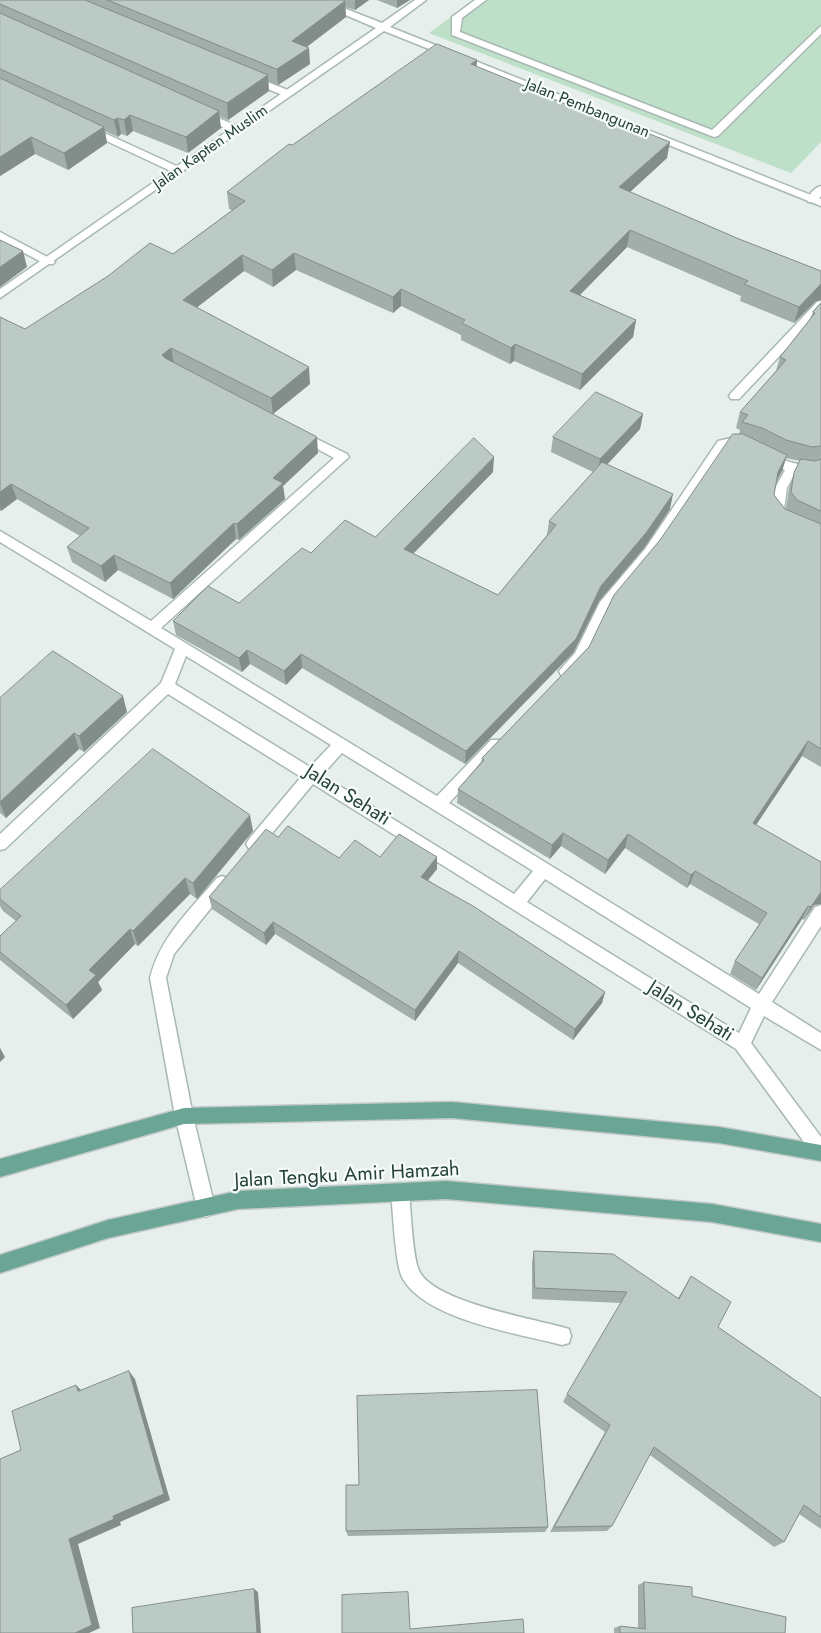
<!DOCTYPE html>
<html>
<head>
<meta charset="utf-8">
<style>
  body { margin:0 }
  canvas { display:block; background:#e6efeb }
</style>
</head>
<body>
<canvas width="821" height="1633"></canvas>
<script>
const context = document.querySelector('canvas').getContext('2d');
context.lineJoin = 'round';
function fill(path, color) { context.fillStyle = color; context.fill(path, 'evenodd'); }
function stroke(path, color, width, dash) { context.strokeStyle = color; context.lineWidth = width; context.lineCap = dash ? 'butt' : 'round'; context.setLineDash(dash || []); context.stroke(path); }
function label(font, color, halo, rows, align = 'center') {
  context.font = font + ' Jost,sans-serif'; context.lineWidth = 4.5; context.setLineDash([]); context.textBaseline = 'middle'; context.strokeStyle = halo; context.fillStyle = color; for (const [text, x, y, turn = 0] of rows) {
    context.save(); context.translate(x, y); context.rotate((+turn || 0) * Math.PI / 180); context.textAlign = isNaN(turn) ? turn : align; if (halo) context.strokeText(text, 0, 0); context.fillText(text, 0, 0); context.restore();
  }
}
const green = new Path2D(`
  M474,0h347v142l-30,31 -362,-140z`);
const service = new Path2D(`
  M475,0h11l-24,18 -2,14 252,98 109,-104v8l-103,102 -4,1 -262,-102v-18z
  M821,186v10l-5,6h-8c-2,-5 7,-15 13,-16z
  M0,232l53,28 2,2 -2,2h-8l-45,-24z
  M400,1183l6,3 3,6c2,20 3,58 9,76 10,33 112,50 144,59l7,2 2,7 -2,7 -7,2c-45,-12 -135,-25 -159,-66 -8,-13 -10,-69 -12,-87l3,-6z`);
const minor = new Path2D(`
  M249,75l44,17 1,2 -9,2 -39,-16 -2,-2z
  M202,111l40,17 1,2 -9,2 -36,-16 -1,-2z
  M87,125l96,44 1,2 -5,3 -4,-1 -92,-43 -1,-2z
  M821,301v11l-82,87h-8l-2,-3 2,-3 86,-91z
  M299,430l48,24 2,3 -188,171 276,168 54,-56h10l2,4 -2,4 -52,55 310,191 56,-87 6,-2v21l-49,76 49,31v17l-57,-34 -13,27 70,94v22l-6,-2 -79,-108 -423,-265 -54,65 -5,1 -5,-1 -3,-5 3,-5 52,-62 -133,-83 -163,155 -5,1v-16l161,-151 14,-34 -175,-107v-11l151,90 183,-163 -39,-21 -2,-3zM186,656l145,89 -21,22 -135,-83zM342,753l191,118 -19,23 -192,-119zM545,879l206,129 -12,25 -212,-131z
  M731,438c30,7 58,34 90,25v9l-11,3 -15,-2 -8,15 -3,21 7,8 30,14v11l-40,-19 -10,-13 4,-22 10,-18 -46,-22h-13l-71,107 -45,54 -25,52 -14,14h-10l-2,-4 16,-18 25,-51 45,-53 73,-108z
  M222,876l5,2 3,5 -3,5 -53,66 -8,24 27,138 22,92 -3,6 -6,3 -6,-3 -3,-6 -22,-92 -25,-138c10,-41 40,-68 67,-100z`);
const tertiary = new Path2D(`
  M310,0h13l59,23 33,-23h11l-36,27 431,172v7l-437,-175 -384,267v-9l376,-261z`);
const primary = new Path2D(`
  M452,1102l267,25 102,18v16l-102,-18 -267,-25 -268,6 -184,53v-18l184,-51z
  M446,1181l266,23 109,20v18l-109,-20 -266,-23 -208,10 -130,29 -108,35v-18l108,-35 130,-29z`);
const wall = new Path2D(`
  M0,0h369l-14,10 -10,-3 1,10 -39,30 3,17 -32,21 -10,-4 1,10 -41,29 -9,-4 2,12 -33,25 -55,-22 -6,5 -6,-2 -3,3 -13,-6 2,12 -39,27 -33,-16 -35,22z
  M377,0h33l-13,8z
  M477,60l-1,7 56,22v2l135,67 -37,34 109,47 82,32v29l-5,1 -22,22 -54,-22 1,-5 -114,-49 -47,48 56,25 -3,17 -53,53 -66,-29 -4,3 -49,-24v-5l-60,-29 -8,7 -97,-43 -23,17 -29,-16 -47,36 113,77 -37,30 45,39 -35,33 2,13 -46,41 -3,-1 -63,60 -55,-29 -13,12 -33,-20 -5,-15 13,-11 -63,-37 -16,12 -1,-1v-193l25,12 148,-75 59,-44 -3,-1 -2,-17 65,-47z
  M821,303v464l-19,-11 -46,69 58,80 -10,15 -2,-1 -46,71 -26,-16 5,-13 24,-37 -69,-40 -3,4 -62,-40 -20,26 -44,-28 -11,13 -93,-56 1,-14 23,-27 1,-4 107,-111 71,-107 79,-106 1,-4 -4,-2 4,-16 36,-41 4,-14 30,-38 3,-7zM786,458l14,3 -6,12 -5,16 -3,19 1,2 -2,-1 -11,-14 2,-13 6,-11z
  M643,414l-3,15 -33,36 63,44 -26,39 -45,53 -26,52 -108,111 -163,-96 -16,17 -36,-21 -8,8 -66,-37 -3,-14 66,-18 72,-50 64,-16 118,-65 -80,82 85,41 49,-60 2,-14 44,-49 -42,-20 2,-15z
  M0,698l127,14 -43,40 -5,-3 -73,69 -6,-5z
  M253,831l-56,68 -7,-5 -52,52 -3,-2 -37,38 4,8 -29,29 -73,-59v-24l16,-15 -13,-10 -3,-5v-16z
  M278,837l61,21 98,-1v12l-9,11 177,112 -3,11 -29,37 -115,-77 -43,58 -140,-87 -9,11 -54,-36 -3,-12z
  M534,1251l144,47 13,-22 27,51 103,71v131l-22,-15 -15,28 -10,5 -124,-92 -38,71 -5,5 -57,1 55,-100 -42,-30 4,-8 54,-91 -89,-4v-37z
  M359,1485l189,42 -3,5 -197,4 -2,-5z
  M644,1582l48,14 93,37h-171v-5l6,-2 18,2v-43z`);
const shadedWall = new Path2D(`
  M355,0h14l-14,10z
  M397,0h13l-13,8z
  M345,1l1,16 -53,40 -1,-16z
  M309,48l1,16 -32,21 -1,-16z
  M477,60l-1,16 -5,-12z
  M268,75l1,16 -41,29 -1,-17z
  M219,111l2,17 -33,25 -2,-16z
  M130,115l3,16 -6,5 -3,-16z
  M118,118l3,16 -3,3 -4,-17z
  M104,127l3,16 -39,27 -4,-17z
  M31,137l4,17 -35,22v-19z
  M670,142l-3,16 -50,46 2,-17z
  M630,230l-3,17 -59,60 2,-16z
  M23,251l4,16 -27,20v-20z
  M294,253l2,17 -23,17 -1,-17z
  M242,255l2,16 -58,45 -3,-16z
  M820,284h1v16l-5,1 -22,22 5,-16z
  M401,289v17l-8,7v-16z
  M636,320l-3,17 -53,53 2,-16z
  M515,344l-1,17 -4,3 1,-16z
  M171,348l3,16 -9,7 -3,-16z
  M309,367l1,17 -37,30 -2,-16z
  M643,414l-3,15 -43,46 3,-16z
  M317,437l1,16 -35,33 2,13 -46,41 -2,-16 36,-46z
  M787,455l-5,16 -9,17 5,-16z
  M494,457l-1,15 -89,91v-14z
  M11,484l6,15 -16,12 -1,-4v-15z
  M673,494l-3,15 -26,39 -45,53 -26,52 -108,111 1,-13 135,-165z
  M234,523l2,16 -63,60 -3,-16z
  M114,555l4,15 -13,12 -4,-16z
  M247,650l3,14 -8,8 -3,-14z
  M301,654l1,14 -16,17 -2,-14z
  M123,696l4,16 -43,40 -5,-16z
  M74,733l5,16 -73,69 -6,-15v-1z
  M808,741l-6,15 -54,81 5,-14z
  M250,815l3,16 -56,68 -4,-16z
  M563,833l-2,13 -11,13 2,-14z
  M628,834l-3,14 -20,26 3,-14z
  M437,857v12l-16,20v-12z
  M695,871l-5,13 -3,4 4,-13z
  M185,878l5,16 -52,52 -5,-15z
  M821,892v12l-7,1 -10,15 7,-13z
  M808,906l-6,13 -46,71 6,-12z
  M273,922l2,12 -9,11 -2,-12z
  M130,929l5,15 -37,38 4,8 -29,29 -7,-14 23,-35z
  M459,951l-1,12 -43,58v-11z
  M605,992l-3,11 -29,37 2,-11z
  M0,1048l5,9 -5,5z
  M129,1371l6,8 35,121 -50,22 1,3 -43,19 22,84 -11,5h-14l-6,-94 44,-23z
  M76,1385l8,8 -6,-2z
  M254,1589l4,3 3,41h-4z`);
const building = new Path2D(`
  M0,0h85l183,75 -41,28 -227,-99z
  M108,0h235l2,1 -53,40 17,7 -32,21z
  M0,13l219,98 -33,26 -56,-22 -6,5 -6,-2 -4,2 -114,-51z
  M437,44l40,16 -6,4 61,25 -2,1 99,39 3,-2 38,15 -51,45 120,52 82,32v13l-22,23 -55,-23 4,-3 -118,-51 -60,61 66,29 -54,54 -67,-30 -4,4 -49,-25 3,-3 -64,-31 -8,8 -99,-44 -22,17 -30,-15 -59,45 126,67 -38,31 -100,-50 -9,7 3,3 152,79 -44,41 10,5 -46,41 -3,-1 -64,60 -56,-28 -13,11 -34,-19 22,-19 -78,-44 -11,8v-175l25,12 83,-53 42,-33 23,11 72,-53 -18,-9 62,-48 3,1z
  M0,78l104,49 -40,26 -33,-16 -31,20z
  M0,240l23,11 -23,16z
  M821,303v143l-9,1 -26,-7 -24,-12 -20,-6 6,-7 -8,-3 46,-52 -6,-3 35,-44 -2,-1z
  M596,392l47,22 -43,45 -47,-22z
  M733,434h10l44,21 -9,17 -4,23 11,14 36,15v225l-13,-8 -55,82 68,39v30l-10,15 -3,-1 -46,72 -27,-17 32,-48 -72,-42 -4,4 -63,-41 -20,26 -45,-27 -11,12 -94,-56 26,-29 -2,-2 107,-111 25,-52 46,-55z
  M474,438l20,19 -90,92 94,46 58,-70 -7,-4 53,-59 71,32 -27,39 -45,53 -25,53 -110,112 -165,-97 -17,17 -37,-21 -8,8 -66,-37 35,-35 31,17 63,-55 9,5 34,-33 30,17z
  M801,459l14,2 6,-2v52l-24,-11 -6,-8 3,-19z
  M53,651l70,45 -44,40 -5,-3 -74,69v-104z
  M153,749l97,66 -57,68 -8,-5 -52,53 -3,-2 -41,41 7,5 -30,30 -66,-53v-16l21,-20 -21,-17v-9z
  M288,826l51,32 16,-18 25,17 19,-23 38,23 -16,20 52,29 132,86 -30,37 -116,-78 -44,59 -142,-88 -9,11 -55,-36 57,-68 12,8z
  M534,1251l79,3 66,45 12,-23 40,26 -13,25 103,71v119l-17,-12 -20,37 -130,-95 -42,79 -58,1 56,-102 -43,-31 60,-102 -92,-4z
  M129,1371l35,123 -51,22 1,3 -45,20 23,86 -17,8h-75v-174l21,-9 -9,-39 64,-26 2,6z
  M537,1390l11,137 -202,4v-46h13l-2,-89z
  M644,1582l48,5v9l94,21 -1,16h-165v-7l25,3z
  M254,1589l3,44h-124l-1,-25z
  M408,1592l2,37 113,-10 1,14h-182v-38z`);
const farStreetnames = [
  ["Jalan Pembangunan",587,109,22],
  ["Jalan Kapten Muslim",211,148,-35]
];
const streetNames = [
  ["Jalan Sehati",347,796,32],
  ["Jalan Sehati",690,1012,32],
  ["Jalan Tengku Amir Hamzah",347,1176,-3]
];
fill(green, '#bfe0c8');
stroke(service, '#a8b8b2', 3);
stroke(minor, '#a8b8b2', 3);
stroke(tertiary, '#a8b8b2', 3);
stroke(primary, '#c2cac8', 3);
fill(service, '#fff');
fill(minor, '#fff');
fill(tertiary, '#fff');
fill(primary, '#6aa596');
fill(wall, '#a1aea9');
fill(shadedWall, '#838d89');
fill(building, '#bbcac4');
stroke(building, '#838d89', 1);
label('16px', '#24423a', '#f7fbf9', farStreetnames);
label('20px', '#24423a', '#f7fbf9', streetNames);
</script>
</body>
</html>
